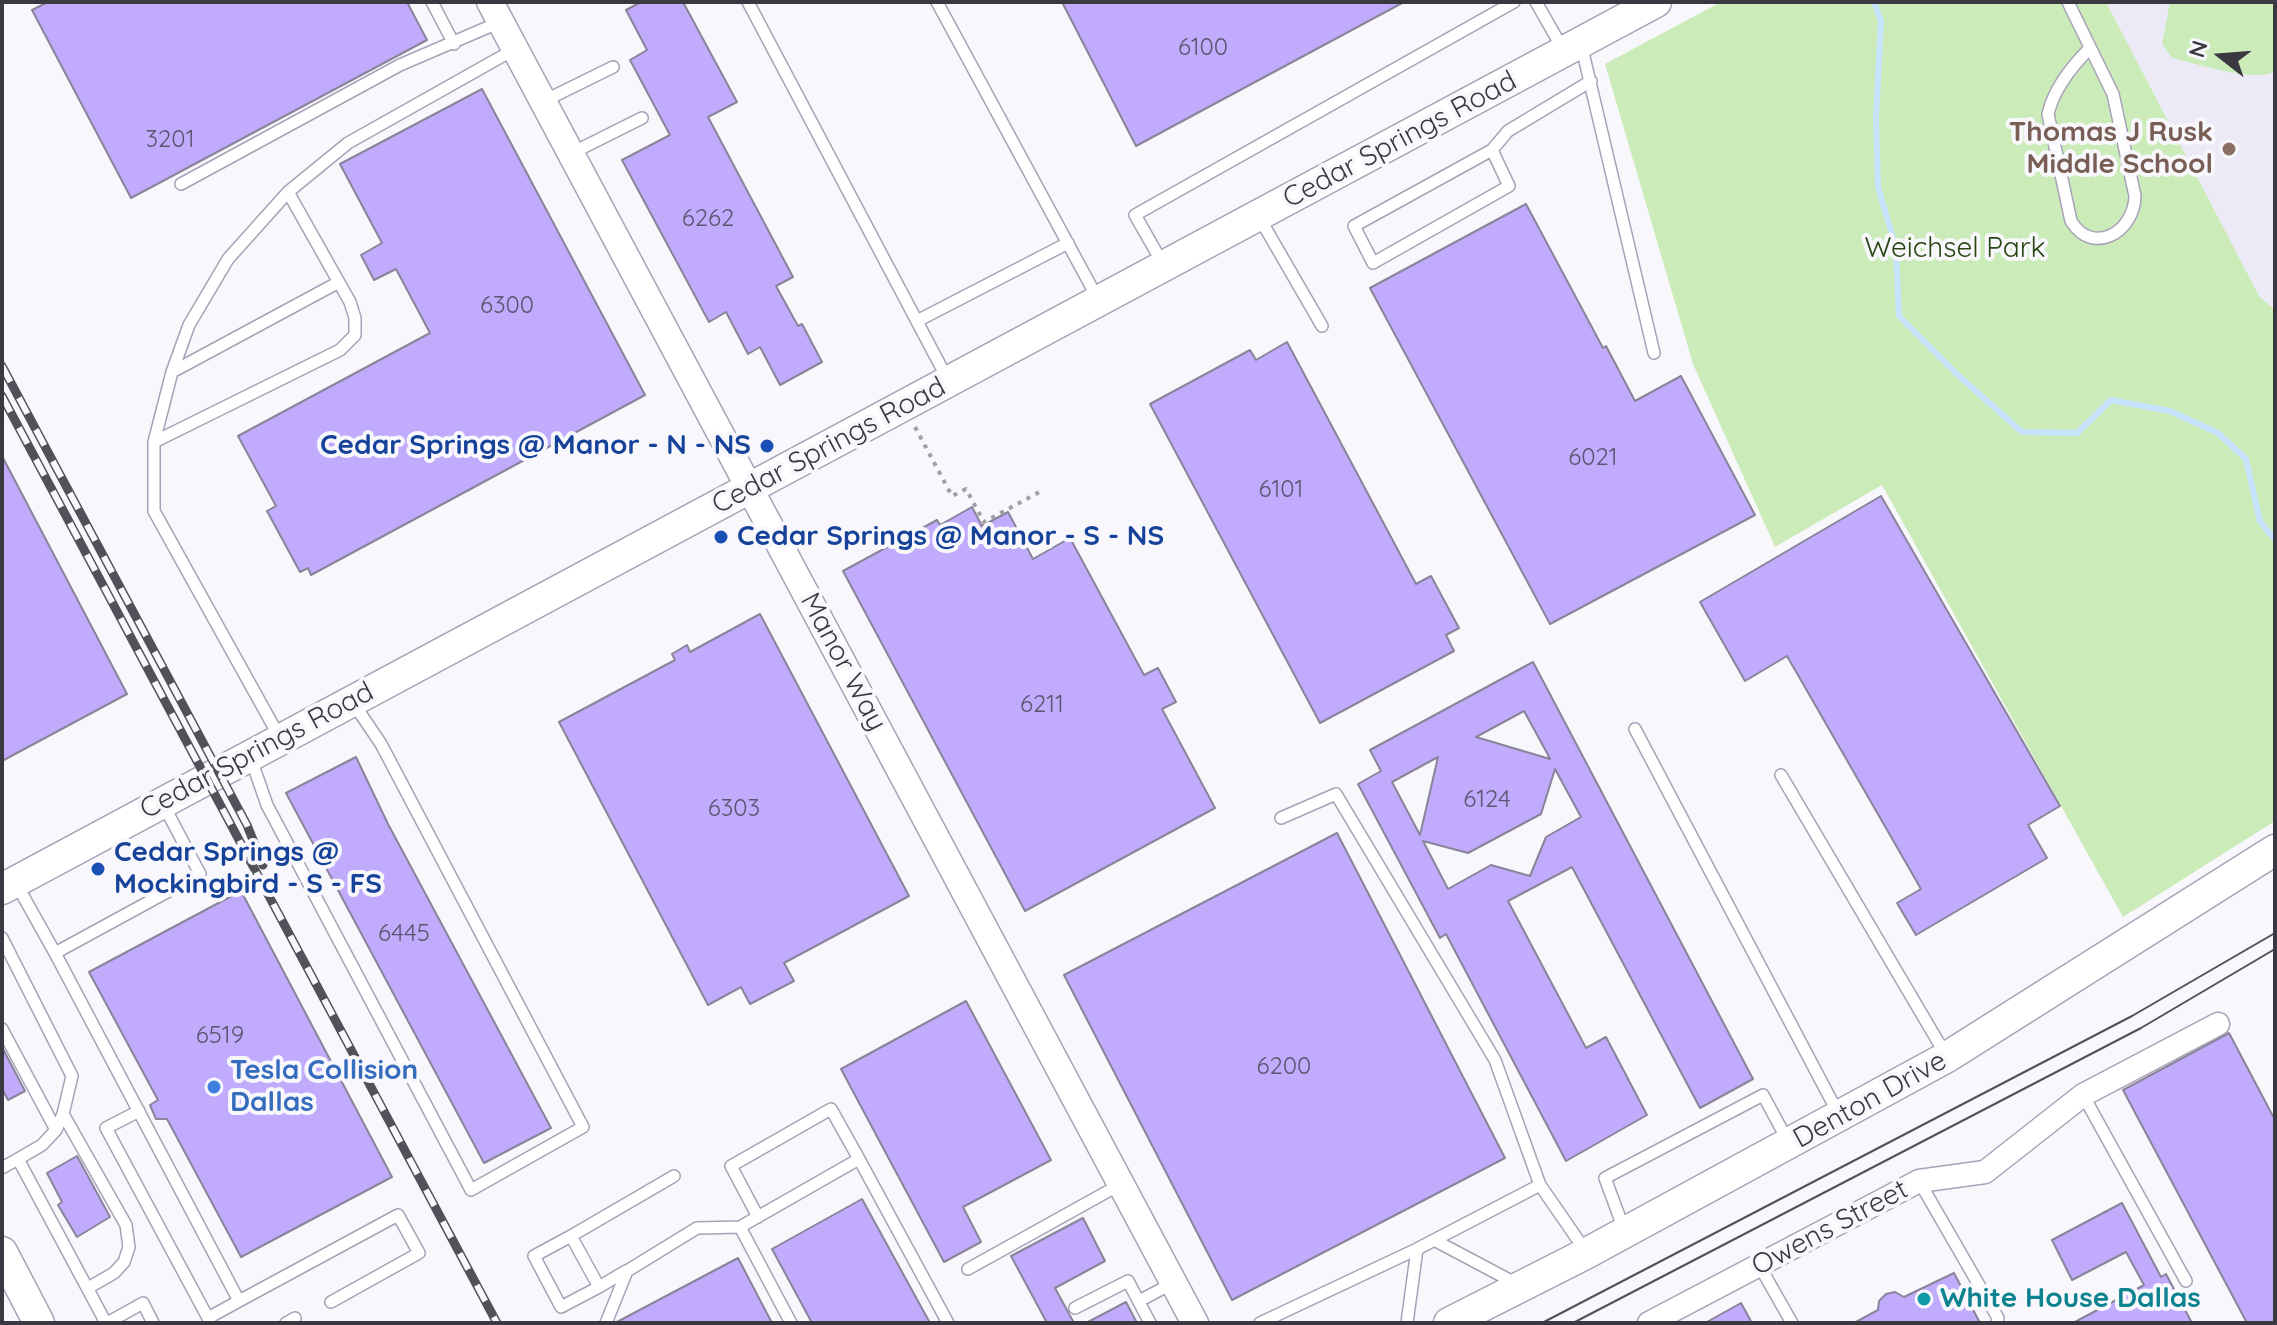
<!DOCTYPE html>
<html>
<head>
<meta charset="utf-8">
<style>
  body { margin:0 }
  #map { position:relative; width:2277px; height:1325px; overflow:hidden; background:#f8f7fc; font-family:Quicksand,sans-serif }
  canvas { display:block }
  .frame { position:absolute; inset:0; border:4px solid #3a3841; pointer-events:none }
  .north { position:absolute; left:2181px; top:16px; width:80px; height:80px; -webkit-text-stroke:6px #f8f7fc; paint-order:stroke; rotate:287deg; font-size:22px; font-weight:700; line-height:32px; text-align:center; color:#3a3841 }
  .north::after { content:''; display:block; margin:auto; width:28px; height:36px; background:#3a3841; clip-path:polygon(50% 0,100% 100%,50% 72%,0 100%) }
</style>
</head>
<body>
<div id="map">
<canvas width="2277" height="1325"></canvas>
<div class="frame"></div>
<div class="north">N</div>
</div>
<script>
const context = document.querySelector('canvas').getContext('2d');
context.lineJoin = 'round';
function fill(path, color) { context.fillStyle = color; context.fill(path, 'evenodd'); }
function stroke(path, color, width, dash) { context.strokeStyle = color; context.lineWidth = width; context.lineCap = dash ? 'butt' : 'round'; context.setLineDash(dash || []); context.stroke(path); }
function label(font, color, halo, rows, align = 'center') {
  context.font = font + ' Quicksand,sans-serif'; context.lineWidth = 8; context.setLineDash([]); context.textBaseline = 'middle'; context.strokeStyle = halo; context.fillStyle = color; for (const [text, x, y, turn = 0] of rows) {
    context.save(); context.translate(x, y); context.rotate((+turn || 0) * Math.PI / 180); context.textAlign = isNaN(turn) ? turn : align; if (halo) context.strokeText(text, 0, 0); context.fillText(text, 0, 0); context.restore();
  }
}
const built = new Path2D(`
  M2106,2h169v308l-16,-13z`);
const green = new Path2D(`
  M1721,2h385l153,294 16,14v511l-152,96 -241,-432 -107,62 -82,-183 -88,-300z
  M2170,2h105v70c-24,10 -77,-8 -103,-14l-10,-14z`);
const stream = new Path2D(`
  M1874,2l7,19 -5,95 2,71 18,61 3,68 60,60 63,56 55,1 34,-33 59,11 48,22 28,26 14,62 15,19`);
const building = new Path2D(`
  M48,2h359l20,38 -296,158 -99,-188z
  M641,2h42l54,100 -29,15 85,160 -17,9 22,40 4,-2 20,38 -42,23 -20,-38 -12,7 -22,-42 -17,10 -87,-162 48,-25 -40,-75 17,-10 -21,-40z
  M1062,2h342l-268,144z
  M482,89l163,306 -334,180 -3,-7 -8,4 -33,-61 9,-5 -38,-70 192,-103 -34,-64 -22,11 -13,-25 21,-12 -42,-79z
  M1526,204l77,144 3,-2 29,55 46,-25 74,139 -205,109 -180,-336z
  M1287,342l129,242 15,-8 28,52 -13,7 8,16 -134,72 -170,-319 100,-54 6,10z
  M2,456l125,238 -125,67z
  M1881,496l179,310 -32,19 19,33 -131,77 -19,-32 24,-14 -134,-233 -42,25 -45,-79z
  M972,507l10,19 26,-14 25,47 37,-21 74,137 14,-7 18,34 -14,7 53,99 -190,103 -182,-340 94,-51 3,5z
  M760,614l149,282 -125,67 10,18 -44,23 -9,-17 -33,18 -149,-283 116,-62 -3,-6 15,-9 3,7z
  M1533,662l220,417 -53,29 -128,-241 -64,34 78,147 20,-11 41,78 -81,46 -120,-227 -6,4 -82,-154 23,-13 -11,-21zM1524,711l23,42 3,6 -74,-22zM1438,757l-18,78 -28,-53zM1555,769l26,48 -35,20 -16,39 -39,-11 -43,24 -25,-48 45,12 73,-39z
  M356,757l32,67 163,304 -67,35 -198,-370z
  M1337,833l168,325 -273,142 -168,-325z
  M241,891l151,286 -151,80 -74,-138h-11l-6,-14 8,-5 -69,-128z
  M966,1001l85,159 -88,47 18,35 -37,20 -103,-193z
  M2229,1033l46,87v203h-28l-124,-233z
  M2,1047l23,44 -17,9 -6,-11z
  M77,1156l33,61 -33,20 -19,-32 4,-3 -15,-29z
  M862,1199l68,124h-118l-40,-74z
  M2122,1203l39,74 5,-3 26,49h-119l71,-38 -18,-33 -54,28 -20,-40z
  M1083,1218l22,43 -50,27 19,35h-27l-36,-67z
  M738,1258l34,65h-157z
  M1954,1273l26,50h-126l24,-13 1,-9 7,-7 9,-2 9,5z
  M1126,1302l11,21h-51z
  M1741,1303l11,20h-47z`);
const path = new Path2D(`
  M915,427l37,69 14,-7 18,33 59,-32`);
const service = new Path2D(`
  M432,2l22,42
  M748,2l200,378
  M937,2l162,299
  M1536,2l28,49
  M2068,2l45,92 22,102c-1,37 -43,60 -64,25l-23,-107c6,-26 24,-48 42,-66
  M1581,44l73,309
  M544,101l69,-34
  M1492,150l17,36 -136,77 -19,-37 138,-76 16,-19 83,-50
  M572,153l70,-35
  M181,184l219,-119 100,-43
  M1259,217l63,109
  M1163,264l-28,-49 379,-213
  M917,321l151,-78
  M172,372l167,-90
  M154,442l186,-92 15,-15v-17l-5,-16 -62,-110
  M1635,729l203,384
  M280,738l-126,-227v-69l18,-70 17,-47 39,-66 60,-67 60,-49 167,-94
  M251,759l16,46 204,385 112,-63 -202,-383 -27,-40
  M1781,775l166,282
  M1281,818l55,-24 159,266 45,125 47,68
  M17,885l38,68 184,348 159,-86 21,38 -88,49
  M2,938l70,138 -9,38 -7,16 -14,15 -24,14 88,164
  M55,953l145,-79 -37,-70
  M2,1029l54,101
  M2083,1095l103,186
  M139,1111l-33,17 102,190
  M63,1114l63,111 3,22 -5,15 -10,11 -26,15
  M2,1168l16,-9
  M1919,1181l79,137 -1,5
  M758,1217l-27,-51 100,-57 28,50
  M740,1227l51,96
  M1625,1232l-20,-54 158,-83 26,48
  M571,1236l-37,20 27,51 38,-20
  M1434,1240l83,44
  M1759,1265l33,58
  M968,1269l153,-85
  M626,1271l-27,16 -28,-51 103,-60
  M1139,1301l34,-18
  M1075,1308l53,-27 22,42
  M210,1322l-2,-4 31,-17
  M107,1323l36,-20 10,20
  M286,1323l9,-5
  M606,1323l21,-52 70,-43 43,-1 119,-68 89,164
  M1260,1323l157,-74 123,-64
  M1407,1323l10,-74`);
const minor = new Path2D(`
  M1649,1323l270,-142 66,-9 98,-77 135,-71`);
const tertiary = new Path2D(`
  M490,2l705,1321`);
const secondary = new Path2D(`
  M2,889l1654,-887
  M2,1252l37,71
  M1449,1323l138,-70 360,-196 328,-207`);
const tram = new Path2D(`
  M1542,1323l590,-307 143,-83
  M1573,1323l568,-295 134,-79`);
const rail = new Path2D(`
  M2,366l245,459 16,40
  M2,396l495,927`);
const markers = [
  [2229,149,8,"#8d6e63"],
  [767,446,8,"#1a4fb4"],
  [721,537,8,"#1a4fb4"],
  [98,869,8,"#1a4fb4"],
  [214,1087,8,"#3f7fe0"],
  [1924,1299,8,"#0f9aa8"]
];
const numberNames = [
  ["6100",1203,48],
  ["3201",170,140],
  ["6262",708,219],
  ["6300",507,306],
  ["6021",1593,458],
  ["6101",1281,490],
  ["6211",1042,705],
  ["6124",1487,800],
  ["6303",734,809],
  ["6445",404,934],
  ["6519",220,1036],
  ["6200",1284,1067]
];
const educationNames = [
  ["Thomas J Rusk",2213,133],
  ["Middle School",2213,165]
];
const streetNames = [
  ["Cedar Springs Road",1400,140,-28],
  ["Cedar Springs Road",829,446,-28],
  ["Manor Way",843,662,62],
  ["Cedar Springs Road",257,751,-28],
  ["Denton Drive",1870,1100,-29],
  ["Owens Street",1830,1228,-28]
];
const parkNames = [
  ["Weichsel Park",1955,249]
];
const transitNames = [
  ["Cedar Springs @ Manor - N - NS",751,446,"right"],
  ["Cedar Springs @ Manor - S - NS",737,537],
  ["Cedar Springs @",114,853],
  ["Mockingbird - S - FS",114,885]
];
const shopNames = [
  ["Tesla Collision",230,1071],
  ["Dallas",230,1103]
];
const cultureNames = [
  ["White House Dallas",1940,1299]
];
fill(built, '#eceaf6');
fill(green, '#cbecb9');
stroke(stream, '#c8e3fe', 6);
fill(building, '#c1abfd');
stroke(building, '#898499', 2);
stroke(service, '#a7a2b8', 14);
stroke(minor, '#a7a2b8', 25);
stroke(tertiary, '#a7a2b8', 29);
stroke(secondary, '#a7a2b8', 33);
stroke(path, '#9f9ea5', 4, [4, 6]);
stroke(service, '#fff', 11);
stroke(minor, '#fff', 22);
stroke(tertiary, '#fff', 26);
stroke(secondary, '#fff', 30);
stroke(tram, '#525059', 2);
stroke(rail, '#525059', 9);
stroke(rail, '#f8f7fc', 6, [18]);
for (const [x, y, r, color] of markers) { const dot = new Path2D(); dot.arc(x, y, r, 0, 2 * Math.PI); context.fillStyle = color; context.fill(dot); stroke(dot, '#f8f7fc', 3); }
label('24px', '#5c5570', null, numberNames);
label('bold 28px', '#785e54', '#f8f7fc', educationNames, 'right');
label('28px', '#3a3841', '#f8f7fc', streetNames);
label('28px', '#284611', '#f8f7fc', parkNames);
label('bold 28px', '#164399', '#f8f7fc', transitNames, 'left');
label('bold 28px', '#366cbe', '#f8f7fc', shopNames, 'left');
label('bold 28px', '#0d838f', '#f8f7fc', cultureNames, 'left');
</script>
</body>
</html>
